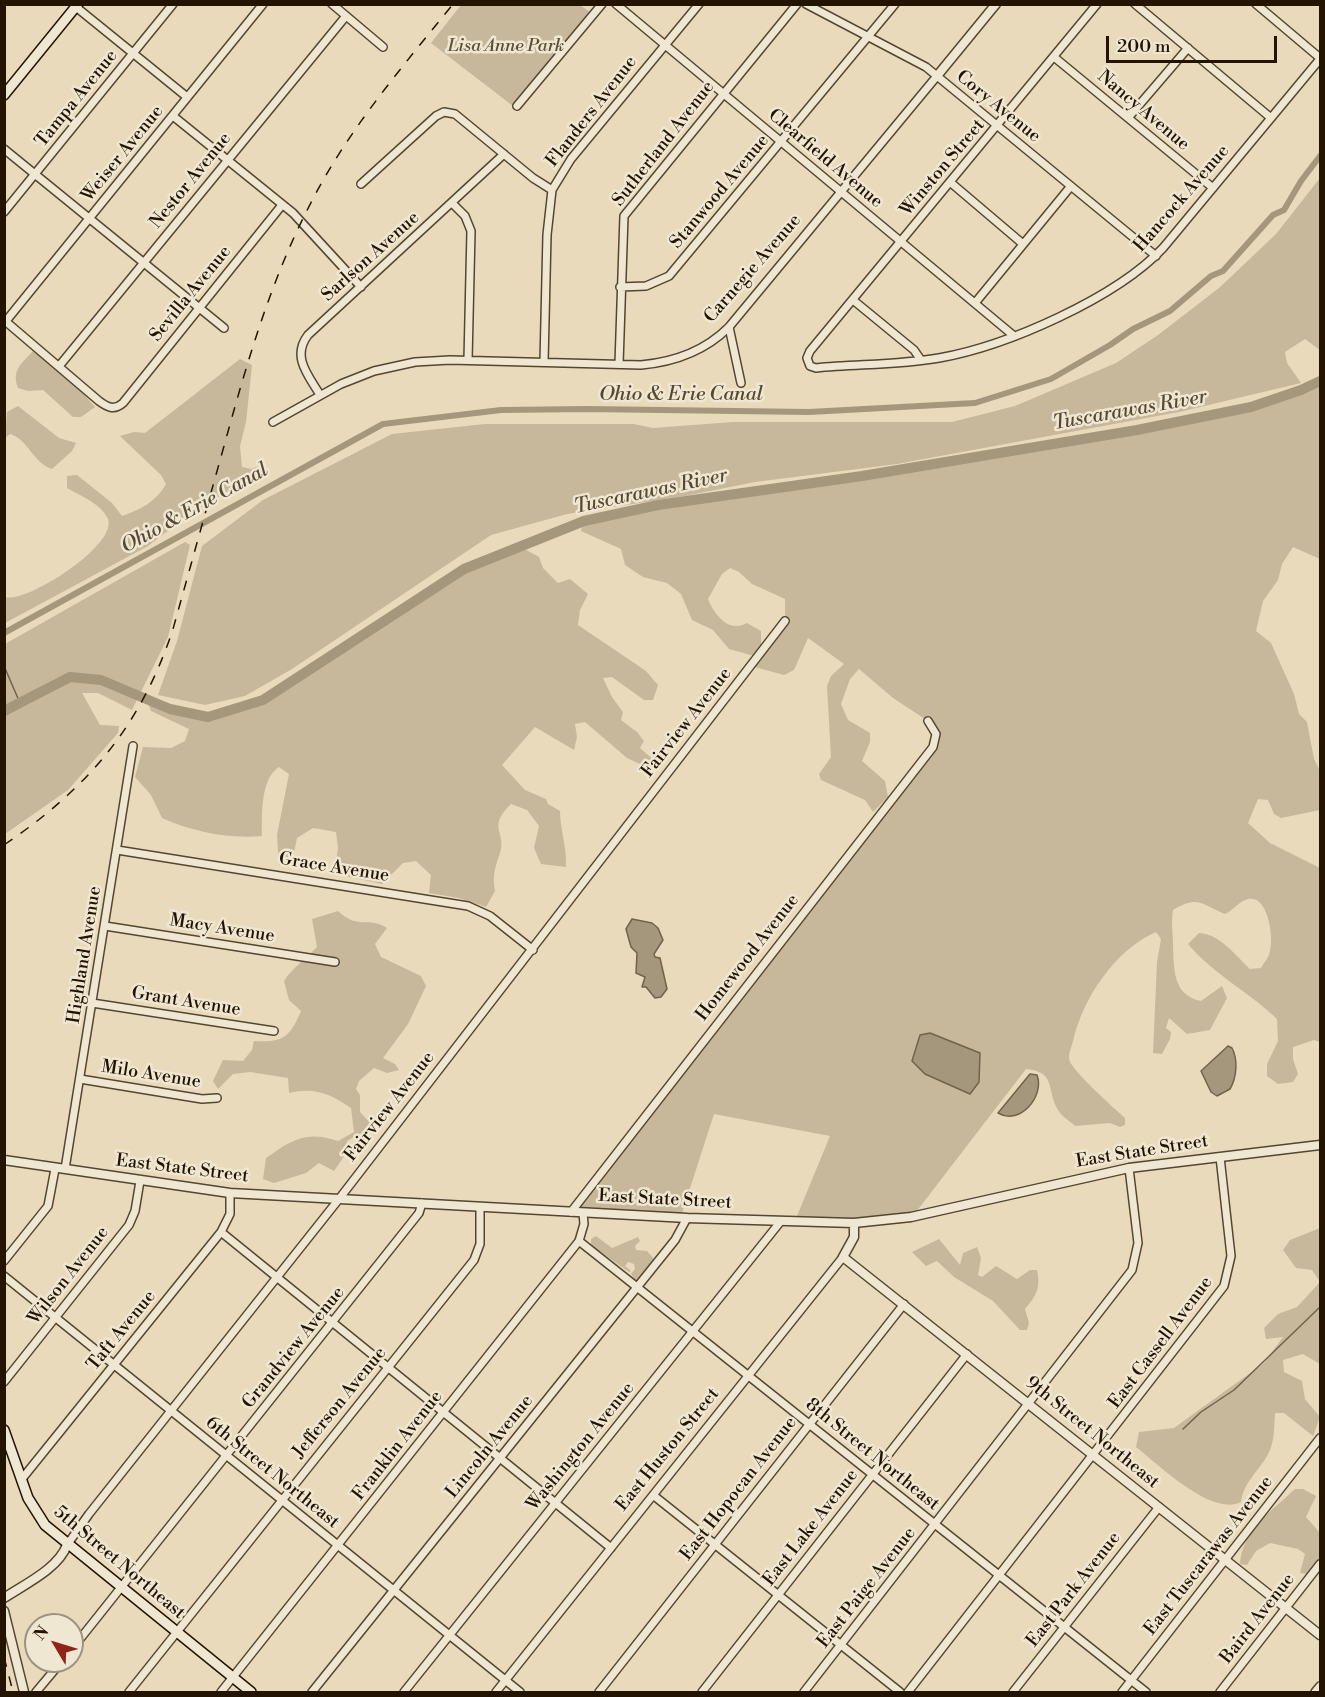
<!DOCTYPE html>
<html>
<head>
<meta charset="utf-8">
<style>
  body { margin:0 }
  #map { position:relative; width:1325px; height:1697px; overflow:hidden; background:#e8dabb; font-family:"Libre Bodoni",serif }
  canvas { display:block }
  .frame { position:absolute; inset:0; border:6px solid #231401; pointer-events:none }
  .north { position:absolute; left:24px; top:1613px; width:60px; height:60px; box-sizing:border-box; background:#f0e7d3; border:2px solid #9e937f; border-radius:50%; rotate:308deg; font-size:16px; font-weight:700; line-height:24px; text-align:center; color:#231401 }
  .north::after { content:''; display:block; margin:auto; width:21px; height:27px; background:#8f2418; clip-path:polygon(50% 0,100% 100%,50% 72%,0 100%) }
  .scale { position:absolute; left:1106px; top:36px; width:171px; height:27px; box-sizing:border-box; border:3px solid #231401; border-top:0; padding-left:8px; font-size:18px; line-height:21px; white-space:nowrap; color:#231401; -webkit-text-stroke:4px #f0e7d3; paint-order:stroke }
</style>
</head>
<body>
<div id="map">
<canvas width="1325" height="1697"></canvas>
<div class="frame"></div>
<div class="north">N</div>
<div class="scale">200 m</div>
</div>
<script>
const context = document.querySelector('canvas').getContext('2d');
context.lineJoin = 'round';
function fill(path, color) { context.fillStyle = color; context.fill(path, 'evenodd'); }
function stroke(path, color, width, dash) { context.strokeStyle = color; context.lineWidth = width; context.lineCap = dash ? 'butt' : 'round'; context.setLineDash(dash || []); context.stroke(path); }
function label(font, color, halo, rows, align = 'center') {
  context.font = font + ' "Libre Bodoni",serif'; context.lineWidth = 5; context.setLineDash([]); context.textBaseline = 'middle'; context.strokeStyle = halo; context.fillStyle = color; for (const [text, x, y, turn = 0] of rows) {
    context.save(); context.translate(x, y); context.rotate((+turn || 0) * Math.PI / 180); context.textAlign = isNaN(turn) ? turn : align; if (halo) context.strokeText(text, 0, 0); context.fillText(text, 0, 0); context.restore();
  }
}
const green = new Path2D(`
  M461,5h119l10,7 -77,94 -82,-63z
  M1320,178v172l-15,-11 -20,13 2,11 14,20 -122,29 -282,52 -142,18 -70,14 -118,18 -76,21 -199,134 -47,27 -40,9 -47,-10 19,-54 25,-95 61,-46 129,-66 93,-10h149l19,4 80,-6h219l63,-16 101,-43 42,-28 61,-47 57,-54z
  M34,350l33,25 28,32 -14,10h-8l-30,-27 -15,1 -10,-3c-7,-18 4,-25 16,-38z
  M240,359l12,6 -6,57 -6,24 2,21 9,2 14,-6v5l-83,52 -34,26 -143,77v-26c21,7 113,-52 103,-78 -6,-15 -29,-24 -41,-31v-12l10,-1 35,28 10,13c18,-6 35,-15 44,-32l-5,-9 -41,-39 14,-4 11,1z
  M1320,381v178l-27,-12 -11,17 -4,16 -15,21 -7,30 15,12 23,51 5,20 8,8 7,37 6,12v39l-39,8 -7,-4 -6,-14 -10,-1 -10,24 22,20 50,25v174l-6,-2 -21,7v12l5,15 -5,8 -15,2 -11,-8v-12l11,-23 -1,-22c-28,-27 -64,-45 -89,-75l11,-11c21,1 36,22 51,36l11,-1c3,-5 8,-11 9,-17 4,-13 -2,-61 -25,-51 -7,3 -13,11 -20,14 -24,-10 -27,-19 -52,-4 -2,12 0,22 0,34 1,24 -1,51 28,57l21,-15 5,12 -17,32 -23,4 -18,-16 -3,10 5,4 -1,7 -8,15 -9,-1 4,-91 4,-23 -5,-7c-41,18 -73,66 -83,109 -1,5 -5,13 -4,18 1,10 46,50 56,59v7l-5,2 -10,-4 -35,3c-5,-5 -14,-10 -17,-16 -12,-20 -1,-38 -32,-41l-110,143 -49,8 -70,-4 33,-80 -116,-22 -32,99 -111,-1 359,-461 5,-14 -7,-16 -35,-23 -34,-29 -9,10 -9,25 7,16 22,13v9l-8,19 23,20 3,16 -15,15 -8,-12 -44,-20 -2,-6 12,-17 -4,-71 4,-10 13,-12 -36,-26 -14,32 -10,5 -33,-9 34,-45v-22l-33,-15 -13,-12 -9,-4 -8,6 -14,25c7,17 21,34 39,24l14,8v15l-7,10 -25,-7 -16,-19 -21,-10 -11,-26 -14,-11 -24,-6 -18,-12 -4,-16 -40,-18 3,-10 553,-91 114,-23 50,-17z
  M18,406l41,32 17,5 -4,8 -20,18c-19,-6 -24,-30 -42,-35l-5,4 2,-26z
  M185,542l5,3 -22,92 -36,73 -34,-17h-16l18,32 19,1 -1,7 -50,57 -63,44v-190z
  M521,547l18,10 4,11 15,15 12,-4 18,15 -8,16 -2,15 68,46 12,14 -5,15h-9l-32,-23 -9,1 9,19 11,15 -2,8 16,12 7,9 -4,7 17,15 -4,7 -26,-12 -42,-36 -10,2 2,13 -3,13 -39,-23 -33,38 23,25 21,9 2,5 12,7c0,19 7,36 6,56l-25,-3 -7,-16 5,-22 -12,-16 -16,-6c-25,24 -4,28 -11,49 -5,15 -8,22 -5,38l-9,16 -27,-9 -30,-5 2,-18 -15,-14 -13,2 -21,21 -41,-9 -6,-7 3,-20 -2,-16 -23,-4 -16,10 -6,29 -12,-2 -2,-30 12,-61 -10,-7c-19,12 -17,49 -17,69 -33,3 -69,-4 -100,-18l-11,-23 -16,-18 8,-30 28,1 14,-7 4,-12 -38,-18 -4,-11 23,9 38,8 55,-17 201,-131z
  M338,911c20,19 30,5 49,17l-12,16 6,13 40,19 5,10 -18,38 -25,34 12,6 4,6 -12,3 -13,-5 -15,13 -3,8 4,6v17l12,13v6l-13,3 -12,7v11l-13,19 -15,-8 -13,10 -32,10 -11,-4 3,-21c26,-18 39,-28 72,-17l16,-9 -3,-24c-21,-14 -36,-21 -62,-15l-1,-15 -38,-6 -17,2 -15,15 -5,-8 10,-21 20,1 9,-11 2,-9c29,2 36,-4 47,-30l-12,-11 -5,-19c8,-13 22,-22 33,-34l-5,-28z
  M1320,1228v136l-17,-10 -20,6 1,12 18,9 3,18 15,18 -7,19 -29,-23h-9c-1,14 0,30 -8,43 -10,17 -23,26 -26,46 -29,15 -82,-37 -105,-55l3,-15 35,-4 90,-65 19,-26 -17,2 -2,-11 14,-14 19,-7 23,-25 -8,-12 -16,-2 -13,-18 7,-10z
  M596,1236l16,12 26,-11 2,4 -5,5 1,4 11,1 7,8 -18,22 -5,-7 4,-5 -1,-5 -6,-2 -3,4 6,5 -2,1 -38,-27v-6z
  M939,1239l21,26 3,-12 14,-6 4,11 -3,17 4,2 14,-11 21,13 13,-9h7c4,18 -1,26 -12,39l4,14 -2,7h-7l-27,-29 -39,-24 -17,-16 -11,5 -14,-14z
  M1295,1489h8l13,7 -10,21 14,16v30l-2,-2 -11,13 -7,-1 5,-19 -7,-5 -28,-6 -14,8 -9,14 -7,-1c2,-34 32,-53 55,-75z`);
const water = new Path2D(`
  M632,919l20,4 6,5 5,12 -9,14 1,3 5,1 7,31 -6,8 -6,1 -9,-11h-4l3,-10 -9,-4 1,-20 -6,-6 -5,-18z
  M930,1033l50,20 -1,29 -9,12 -45,-20 -13,-13 8,-26z
  M1228,1046l4,2c6,11 5,29 -2,41l-13,7 -6,-4 -10,-21z
  M1030,1074l7,1c8,21 -17,51 -39,38z`);
const stream = new Path2D(`
  M4,666l16,37
  M1183,1429l18,-17 33,-22 86,-83`);
const canal = new Path2D(`
  M4,633l379,-209 118,-14 86,-1 222,3 166,-9 76,-24 59,-34 23,-16 37,-18 41,-35 12,-5 50,-56 11,-5 17,-29 19,-25`);
const river = new Path2D(`
  M4,711l66,-34 31,3 69,29 38,8 55,-17 201,-131 120,-48 74,-16 204,-29 275,-46 114,-23 50,-17 19,-9`);
const minor = new Path2D(`
  M332,4l51,43
  M616,4l398,332
  M806,4l120,63 230,189
  M1097,4l-287,347 -3,7 3,8 6,2c41,-4 83,-3 123,-10 68,-12 177,-60 224,-110l157,-189
  M1135,4l136,114
  M1256,4l64,54
  M76,7l111,90
  M1054,57l159,131
  M517,106l85,-102
  M173,116l120,97 68,74
  M1128,118l60,-70
  M4,149l220,179
  M950,182l73,62
  M361,184l75,-68 8,-4 11,2 78,64 19,12
  M452,203l13,13 6,15 -3,129
  M4,212l169,-208
  M620,287l26,-1 23,-10 226,-272
  M853,300l61,50 7,10
  M975,303l96,-117
  M4,320l95,81c8,6 15,10 24,2l159,-198
  M6,321l257,-317
  M729,327l12,56
  M544,362l3,-127 5,-45 19,-31 128,-155
  M619,364l5,-148 173,-212
  M60,365l286,-349
  M320,395c-11,-19 -29,-38 -12,-60l196,-181
  M273,422l68,-38 33,-13 41,-9 35,-2 191,5c33,-3 64,-14 88,-38l208,-251
  M117,850l351,56 22,10 43,34
  M105,926l230,36
  M92,1003l182,28
  M80,1079l122,20 15,-1
  M65,1169l68,-423
  M571,1212l362,-465 3,-13 -8,-13
  M221,1232l390,316
  M579,1241l567,451
  M4,1261l44,-55 7,-37
  M4,1276l516,416
  M4,1382l125,-157 6,-14 5,-30
  M21,1480l200,-248 9,-18v-21
  M653,1495l247,197
  M67,1545l22,-31 250,-315 446,-578
  M72,1649l347,-436 3,-10
  M36,1692l26,-31
  M129,1692l345,-432 6,-16v-37
  M221,1692l358,-451 5,-17 -1,-11
  M312,1692l363,-452 12,-22
  M404,1692l377,-471
  M496,1692l347,-435
  M599,1692l305,-388
  M702,1692l265,-338
  M804,1692l328,-422 6,-27 -9,-75
  M908,1692l316,-406 7,-30 -11,-99
  M1013,1692l146,-185
  M1122,1692l198,-254
  M1220,1692l100,-128
  M1315,1692l5,-6`);
const tertiary = new Path2D(`
  M937,76l59,-72
  M4,1160l226,33 457,25 167,5 57,-6 218,-49 191,-23
  M854,1223v14l-11,20 477,378
  M4,1598c21,-14 54,-29 63,-53
  M4,1611l20,81`);
const secondary = new Path2D(`
  M4,95l74,-91
  M4,1430l24,68 17,27 206,167`);
const rail = new Path2D(`
  M4,845c84,-57 137,-119 169,-216 17,-61 34,-122 51,-183 24,-87 48,-171 91,-251 37,-70 89,-130 138,-191
  M4,1657l9,35`);
const parkNames = [
  ["Lisa Anne Park",506,47]
];
const streetNames = [
  ["Tampa Avenue",77,99,-51],
  ["Cory Avenue",998,107,39],
  ["Nancy Avenue",1143,111,40],
  ["Flanders Avenue",592,112,-52],
  ["Sutherland Avenue",664,144,-52],
  ["Weiser Avenue",123,154,-51],
  ["Clearfield Avenue",825,159,40],
  ["Winston Street",943,168,-50],
  ["Nestor Avenue",191,181,-51],
  ["Stanwood Avenue",720,192,-50],
  ["Hancock Avenue",1182,199,-49],
  ["Sarlson Avenue",371,257,-42],
  ["Carnegie Avenue",753,269,-49],
  ["Sevilla Avenue",191,294,-51],
  ["Fairview Avenue",687,723,-52],
  ["Grace Avenue",334,868,9],
  ["Macy Avenue",222,929,9],
  ["Highland Avenue",85,955,-81],
  ["Homewood Avenue",748,958,-52],
  ["Grant Avenue",186,1002,9],
  ["Milo Avenue",151,1075,9],
  ["Fairview Avenue",390,1107,-52],
  ["East State Street",1142,1152,-9],
  ["East State Street",182,1169,7],
  ["East State Street",665,1200,3],
  ["Wilson Avenue",69,1276,-52],
  ["Taft Avenue",122,1331,-51],
  ["East Cassell Avenue",1161,1343,-53],
  ["Grandview Avenue",294,1348,-51],
  ["Jefferson Avenue",340,1403,-51],
  ["9th Street Northeast",1092,1433,39],
  ["Franklin Avenue",398,1446,-52],
  ["Lincoln Avenue",490,1447,-51],
  ["Washington Avenue",581,1447,-51],
  ["East Huston Street",668,1450,-51],
  ["8th Street Northeast",872,1455,39],
  ["6th Street Northeast",272,1473,39],
  ["East Hopocan Avenue",739,1489,-52],
  ["East Lake Avenue",811,1528,-52],
  ["East Tuscarawas Avenue",1209,1556,-52],
  ["5th Street Northeast",119,1563,40],
  ["East Paige Avenue",867,1588,-52],
  ["East Park Avenue",1074,1590,-52],
  ["Baird Avenue",1258,1619,-52]
];
const waterNames = [
  ["Ohio & Erie Canal",681,395],
  ["Tuscarawas River",1130,411,-10],
  ["Tuscarawas River",651,492,-12],
  ["Ohio & Erie Canal",195,509,-29]
];
fill(green, '#c7b89b');
fill(water, '#a5977c');
stroke(water, '#71634b', 1.5);
stroke(stream, '#71634b', 1.5);
stroke(canal, '#a5977c', 6);
stroke(river, '#a5977c', 10);
stroke(minor, '#544630', 10);
stroke(tertiary, '#544630', 11);
stroke(secondary, '#231401', 12);
stroke(minor, '#f0e7d3', 7);
stroke(tertiary, '#f0e7d3', 8);
stroke(secondary, '#f0e7d3', 9);
stroke(rail, '#231401', 1.5, [10, 10]);
label('italic 18px', '#5c4d37', '#f0e7d3', parkNames);
label('18px', '#231401', '#f0e7d3', streetNames);
label('italic 20px', '#574832', '#f0e7d3', waterNames);
</script>
</body>
</html>
